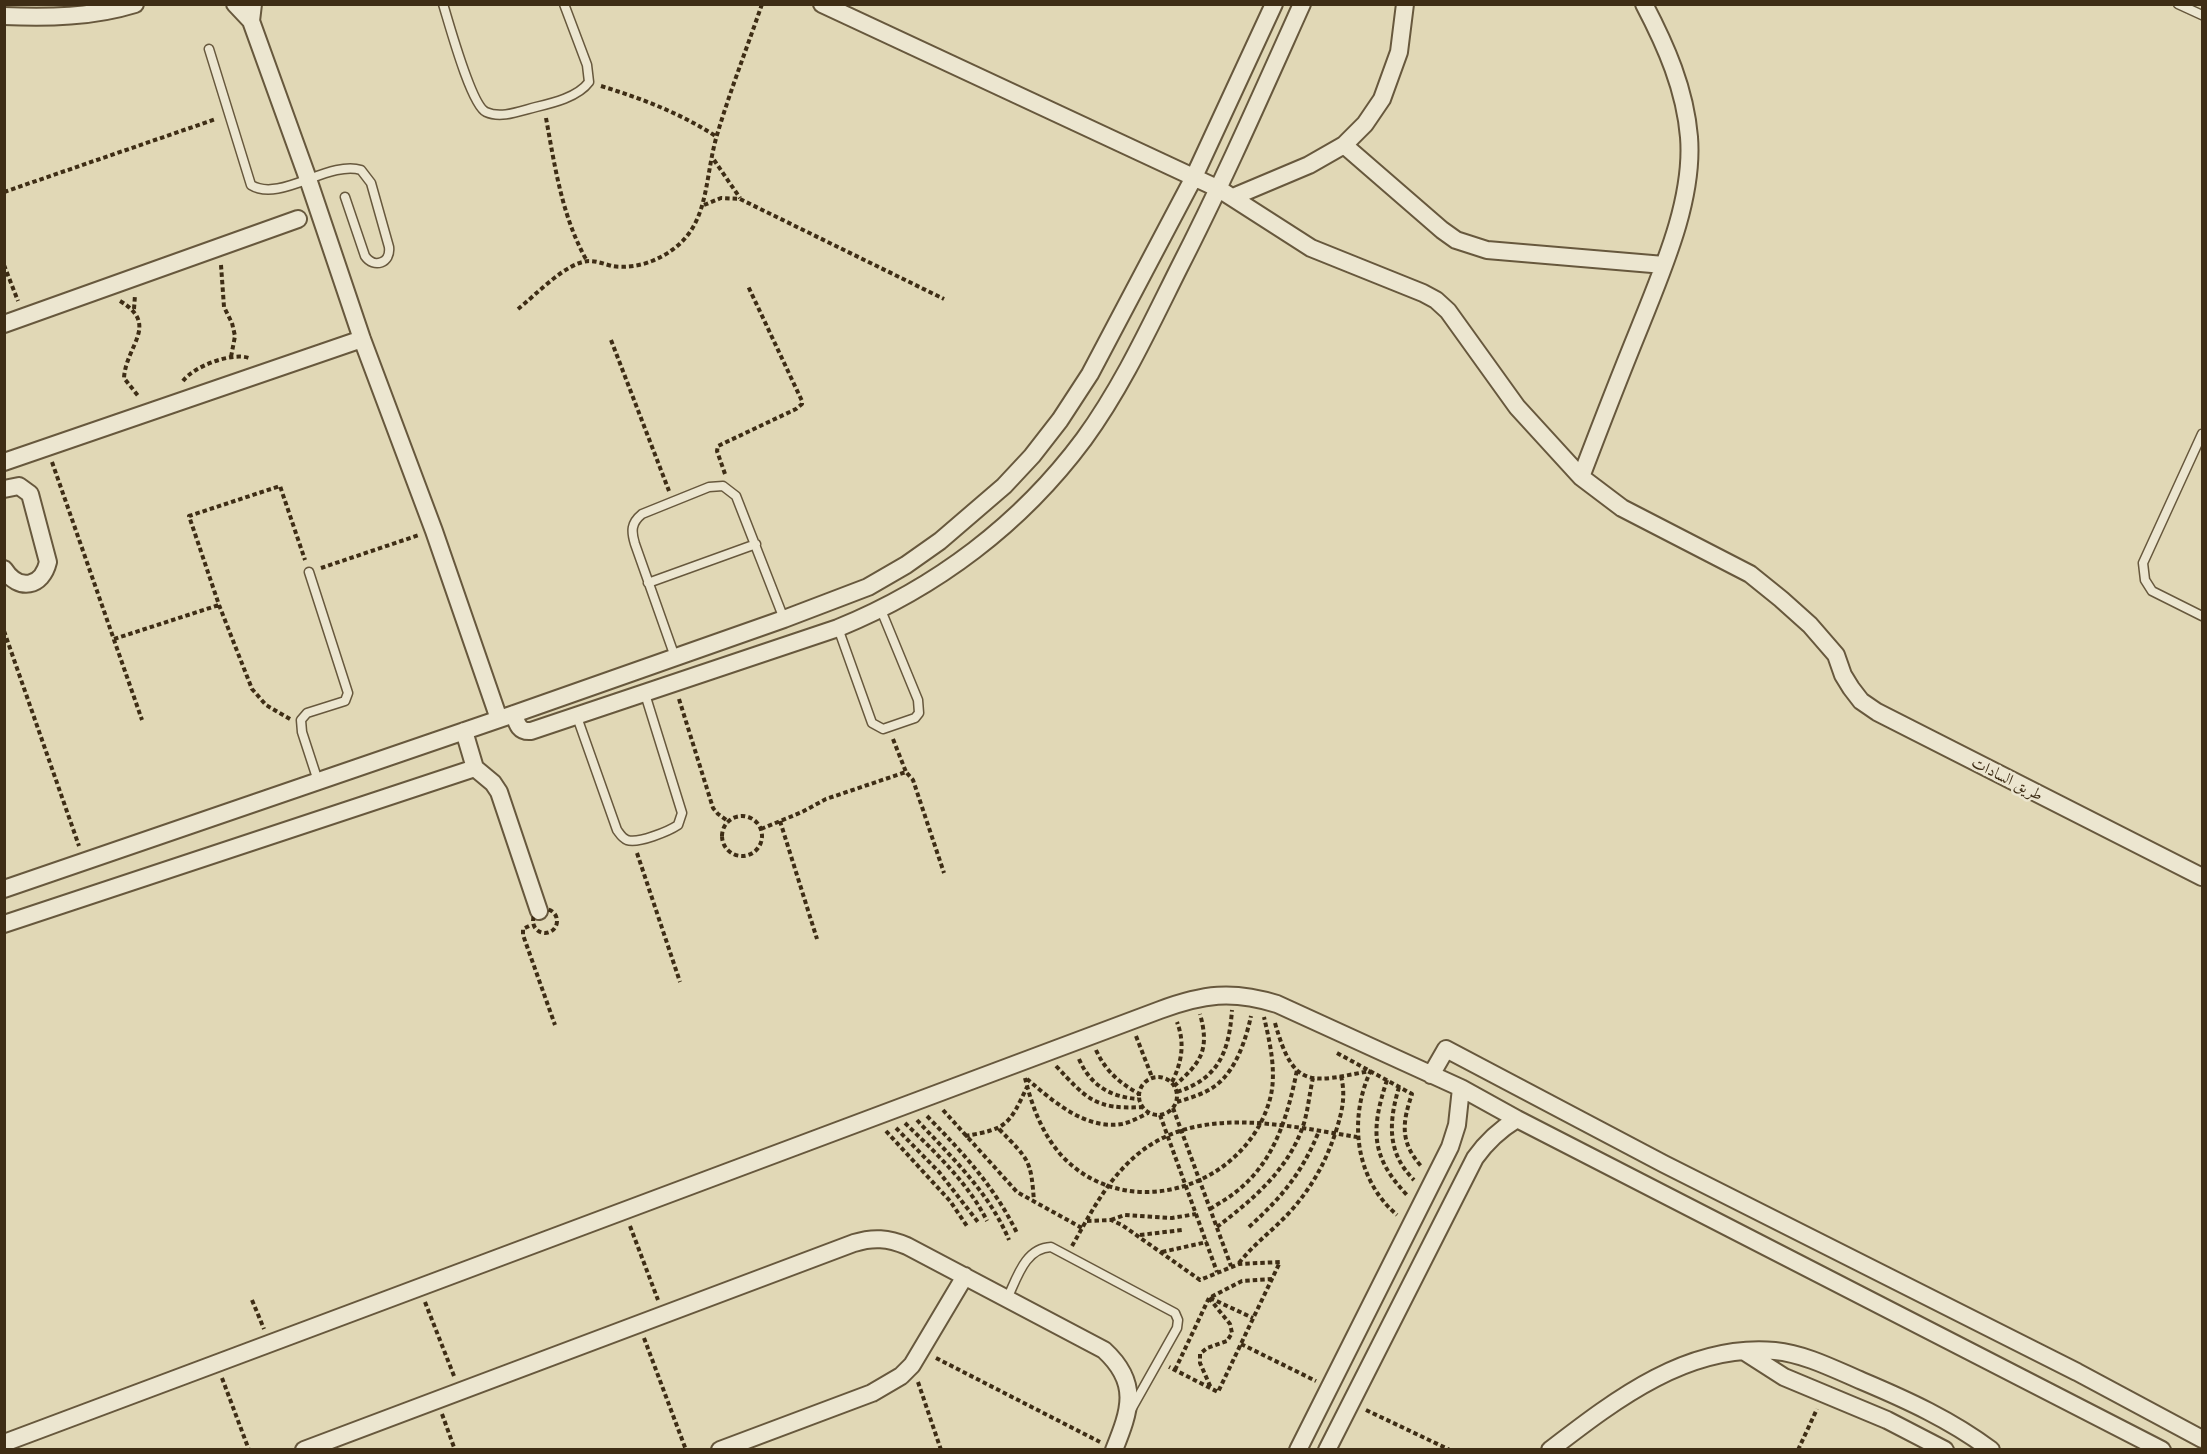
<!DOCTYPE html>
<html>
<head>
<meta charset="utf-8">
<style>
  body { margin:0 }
  #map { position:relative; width:2207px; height:1454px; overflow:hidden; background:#e1d8b6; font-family:"Libre Caslon Text",serif }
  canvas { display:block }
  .frame { position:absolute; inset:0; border:6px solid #3e2d15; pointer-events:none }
</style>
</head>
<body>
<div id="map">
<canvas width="2207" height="1454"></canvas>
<div class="frame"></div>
</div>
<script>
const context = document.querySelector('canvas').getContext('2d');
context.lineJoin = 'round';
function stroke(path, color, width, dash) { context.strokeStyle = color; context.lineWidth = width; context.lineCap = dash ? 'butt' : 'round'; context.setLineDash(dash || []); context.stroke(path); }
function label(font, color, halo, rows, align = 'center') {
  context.font = font + ' "Libre Caslon Text",Amiri,serif'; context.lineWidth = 5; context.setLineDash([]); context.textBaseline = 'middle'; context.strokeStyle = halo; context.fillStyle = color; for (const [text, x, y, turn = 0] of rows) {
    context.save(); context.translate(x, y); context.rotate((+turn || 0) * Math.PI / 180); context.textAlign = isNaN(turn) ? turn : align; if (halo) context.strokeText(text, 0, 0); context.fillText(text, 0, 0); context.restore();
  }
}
const path = new Path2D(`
  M601,86c42,13 79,27 116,51
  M546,118c9,49 16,99 41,143
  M714,160l26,38
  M4,192l212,-73
  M704,205l17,-7 19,1 204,100
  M4,265l14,36
  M221,265l3,42 8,16 3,13 -4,21
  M120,301c40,24 6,44 4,77l15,19
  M134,309l1,-14
  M518,309c18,-14 48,-47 71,-48 8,0 15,3 23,5 12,2 28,0 40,-5 60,-25 50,-75 65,-126 13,-44 30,-87 45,-131
  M611,340l58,151
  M183,381c11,-15 49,-29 66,-23
  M52,462l90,258
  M725,474l-8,-23 1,-5 78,-37 6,-5v-3l-54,-115
  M321,568l98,-33
  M4,631l75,215
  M114,639l105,-34
  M679,699l34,109 5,6 11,8
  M290,719l-24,-14 -14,-16 -33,-84 -30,-89 91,-30 25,74
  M893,739l13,33
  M722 836a20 20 0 1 1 40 0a20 20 0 1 1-40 0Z
  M780,821l37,118
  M761,829l41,-17 24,-13 80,-27 7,8 31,93
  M637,853l43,129
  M533 921a12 12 0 1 1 24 0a12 12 0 1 1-24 0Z
  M529,926l-6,3v6l32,90
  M1275,1023c19,68 36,59 95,48
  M1136,1036l16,41
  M1096,1050c9,20 23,33 42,43
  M1337,1053l75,41c-10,29 -12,48 9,72
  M1079,1059c11,26 31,38 59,40
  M1056,1066c30,32 39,44 86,41
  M1371,1070c-23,49 -16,109 26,145
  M1139 1096a19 19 0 1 1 38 0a19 19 0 1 1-38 0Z
  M1025,1078c7,28 17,56 37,78 66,70 184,31 208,-57 7,-26 0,-56 -6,-82
  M1027,1079c26,22 58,51 95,45 9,-2 18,-7 26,-11
  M1387,1080c-16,49 -17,76 20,115
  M1172,1082c10,-20 13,-39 5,-60
  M1174,1086c27,-23 36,-36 26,-72
  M1399,1087c-10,34 -13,65 15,93
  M1177,1092c42,-14 52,-40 55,-82
  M1177,1102c13,-4 27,-8 38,-16 21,-15 31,-47 36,-70
  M1173,1108l58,158
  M943,1110l74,82 65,36
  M1160,1115l57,157
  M927,1116c37,38 67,70 90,117
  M917,1120c35,38 72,72 92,120
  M905,1123c30,29 64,61 82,98
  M896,1128l43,44 39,50
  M999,1129c30,31 32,30 35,73
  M886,1131l64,70 17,25
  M965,1136c42,-7 44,-11 62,-49
  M1210,1209c9,-6 19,-11 27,-18 38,-30 51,-76 60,-121
  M1111,1220l14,-5 47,3 24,-4
  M1087,1221l24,-1 11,5 78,55 39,-16 41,-2 -62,130 -49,-25
  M630,1226l28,74
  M1217,1227c35,-27 69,-55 85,-98 6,-16 7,-34 11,-51
  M1249,1227c33,-30 53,-54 70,-96
  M1140,1235l42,-5
  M1072,1246c16,-28 31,-58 54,-81 61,-64 155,-40 231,-28
  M1162,1252l45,-10
  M1239,1263c14,-18 33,-32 49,-49 23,-25 38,-52 48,-83 6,-19 10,-35 5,-55
  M1209,1298l21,26 2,9 -5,8 -20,7 -7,6v9l11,25
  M1210,1298l43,20
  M252,1300l12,29
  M425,1302l29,74
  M644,1338l42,112
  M1241,1344l75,37
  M936,1358l164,84
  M1175,1370l34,-72 33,-17 30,-2
  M222,1378l27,72
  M918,1382l23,68
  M1366,1410l84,40
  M442,1414l13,36
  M1798,1450l19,-41`);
const lane = new Path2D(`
  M443,4c6,19 28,101 43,108 15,7 34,-1 50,-5 17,-4 42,-10 53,-25l-2,-17 -23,-61
  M2178,4l24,11
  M209,49l42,136c29,18 78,-25 110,-15l10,13 18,64c2,16 -15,22 -24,9l-20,-59
  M2202,434l-59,129 2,17 7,11 50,25
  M309,572l39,121 -3,8 -38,12 -6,7 1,12 16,49
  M648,583l108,-39
  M838,628l34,95 11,6 32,-11 4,-5 -1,-13 -37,-90
  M675,657l-40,-113c-4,-13 -4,-21 7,-30l67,-27 14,-1 13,10 48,123
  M577,717l40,113c3,4 5,8 10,10 11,4 42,-9 51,-15l4,-12 -37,-119
  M1007,1299c10,-21 18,-51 44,-52l124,66 3,7 -1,8 -45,80`);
const street = new Path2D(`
  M235,4l16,17
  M253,4l-2,17 57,158 54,160 72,192 65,188
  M822,4l397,185 92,59 112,45 13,7 12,11 69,96 64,70 41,31 128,66 31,25 29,26 26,30 7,20 8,13 10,13 16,11 325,165
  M4,16c44,2 89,1 131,-12
  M1344,145l98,85 14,10 31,10 177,15
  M1233,197l76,-32 35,-20 21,-21 17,-25 17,-47 6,-48
  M4,324l294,-105
  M4,462l358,-123
  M1581,477c19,-50 38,-99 58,-148 23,-58 55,-129 50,-192 -4,-48 -23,-91 -45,-133
  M4,489l15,-3 11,8 18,68c-6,25 -29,30 -44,7
  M514,714c3,10 5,18 17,17l307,-103c98,-40 183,-104 246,-189 38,-52 66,-113 95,-171 44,-86 83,-175 123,-264
  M464,731l11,37 18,15 6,9 40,119
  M4,889l510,-175 270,-95 84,-32 38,-22 34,-24 64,-55 28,-30 28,-36 30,-46 103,-195 81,-175
  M4,924l471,-156
  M1431,1075l15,-26 218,115 413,208 125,67
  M1745,1352l39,25 103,43 58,30
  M4,1443l1156,-433c43,-16 72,-20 117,-6l184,84 56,31 645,331
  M304,1450l550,-207c19,-6 34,-5 53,3l197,104c36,33 26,60 10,100
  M720,1450l152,-57 29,-17 11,-11 53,-89
  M1298,1450l152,-303 7,-22 4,-37
  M1327,1450l148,-292c12,-17 24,-28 42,-39
  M1550,1450c65,-50 138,-107 225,-99 30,3 59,18 87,30 45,19 89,39 129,69`);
const streetNames = [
  ["طريق السادات",2007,779,27]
];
stroke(lane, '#67583d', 11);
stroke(street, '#67583d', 20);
stroke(path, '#3e2d15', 4, [4.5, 3]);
stroke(lane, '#ece6d0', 8);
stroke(street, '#ece6d0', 16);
label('16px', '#3e2d15', '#ece6d0', streetNames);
</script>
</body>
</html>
